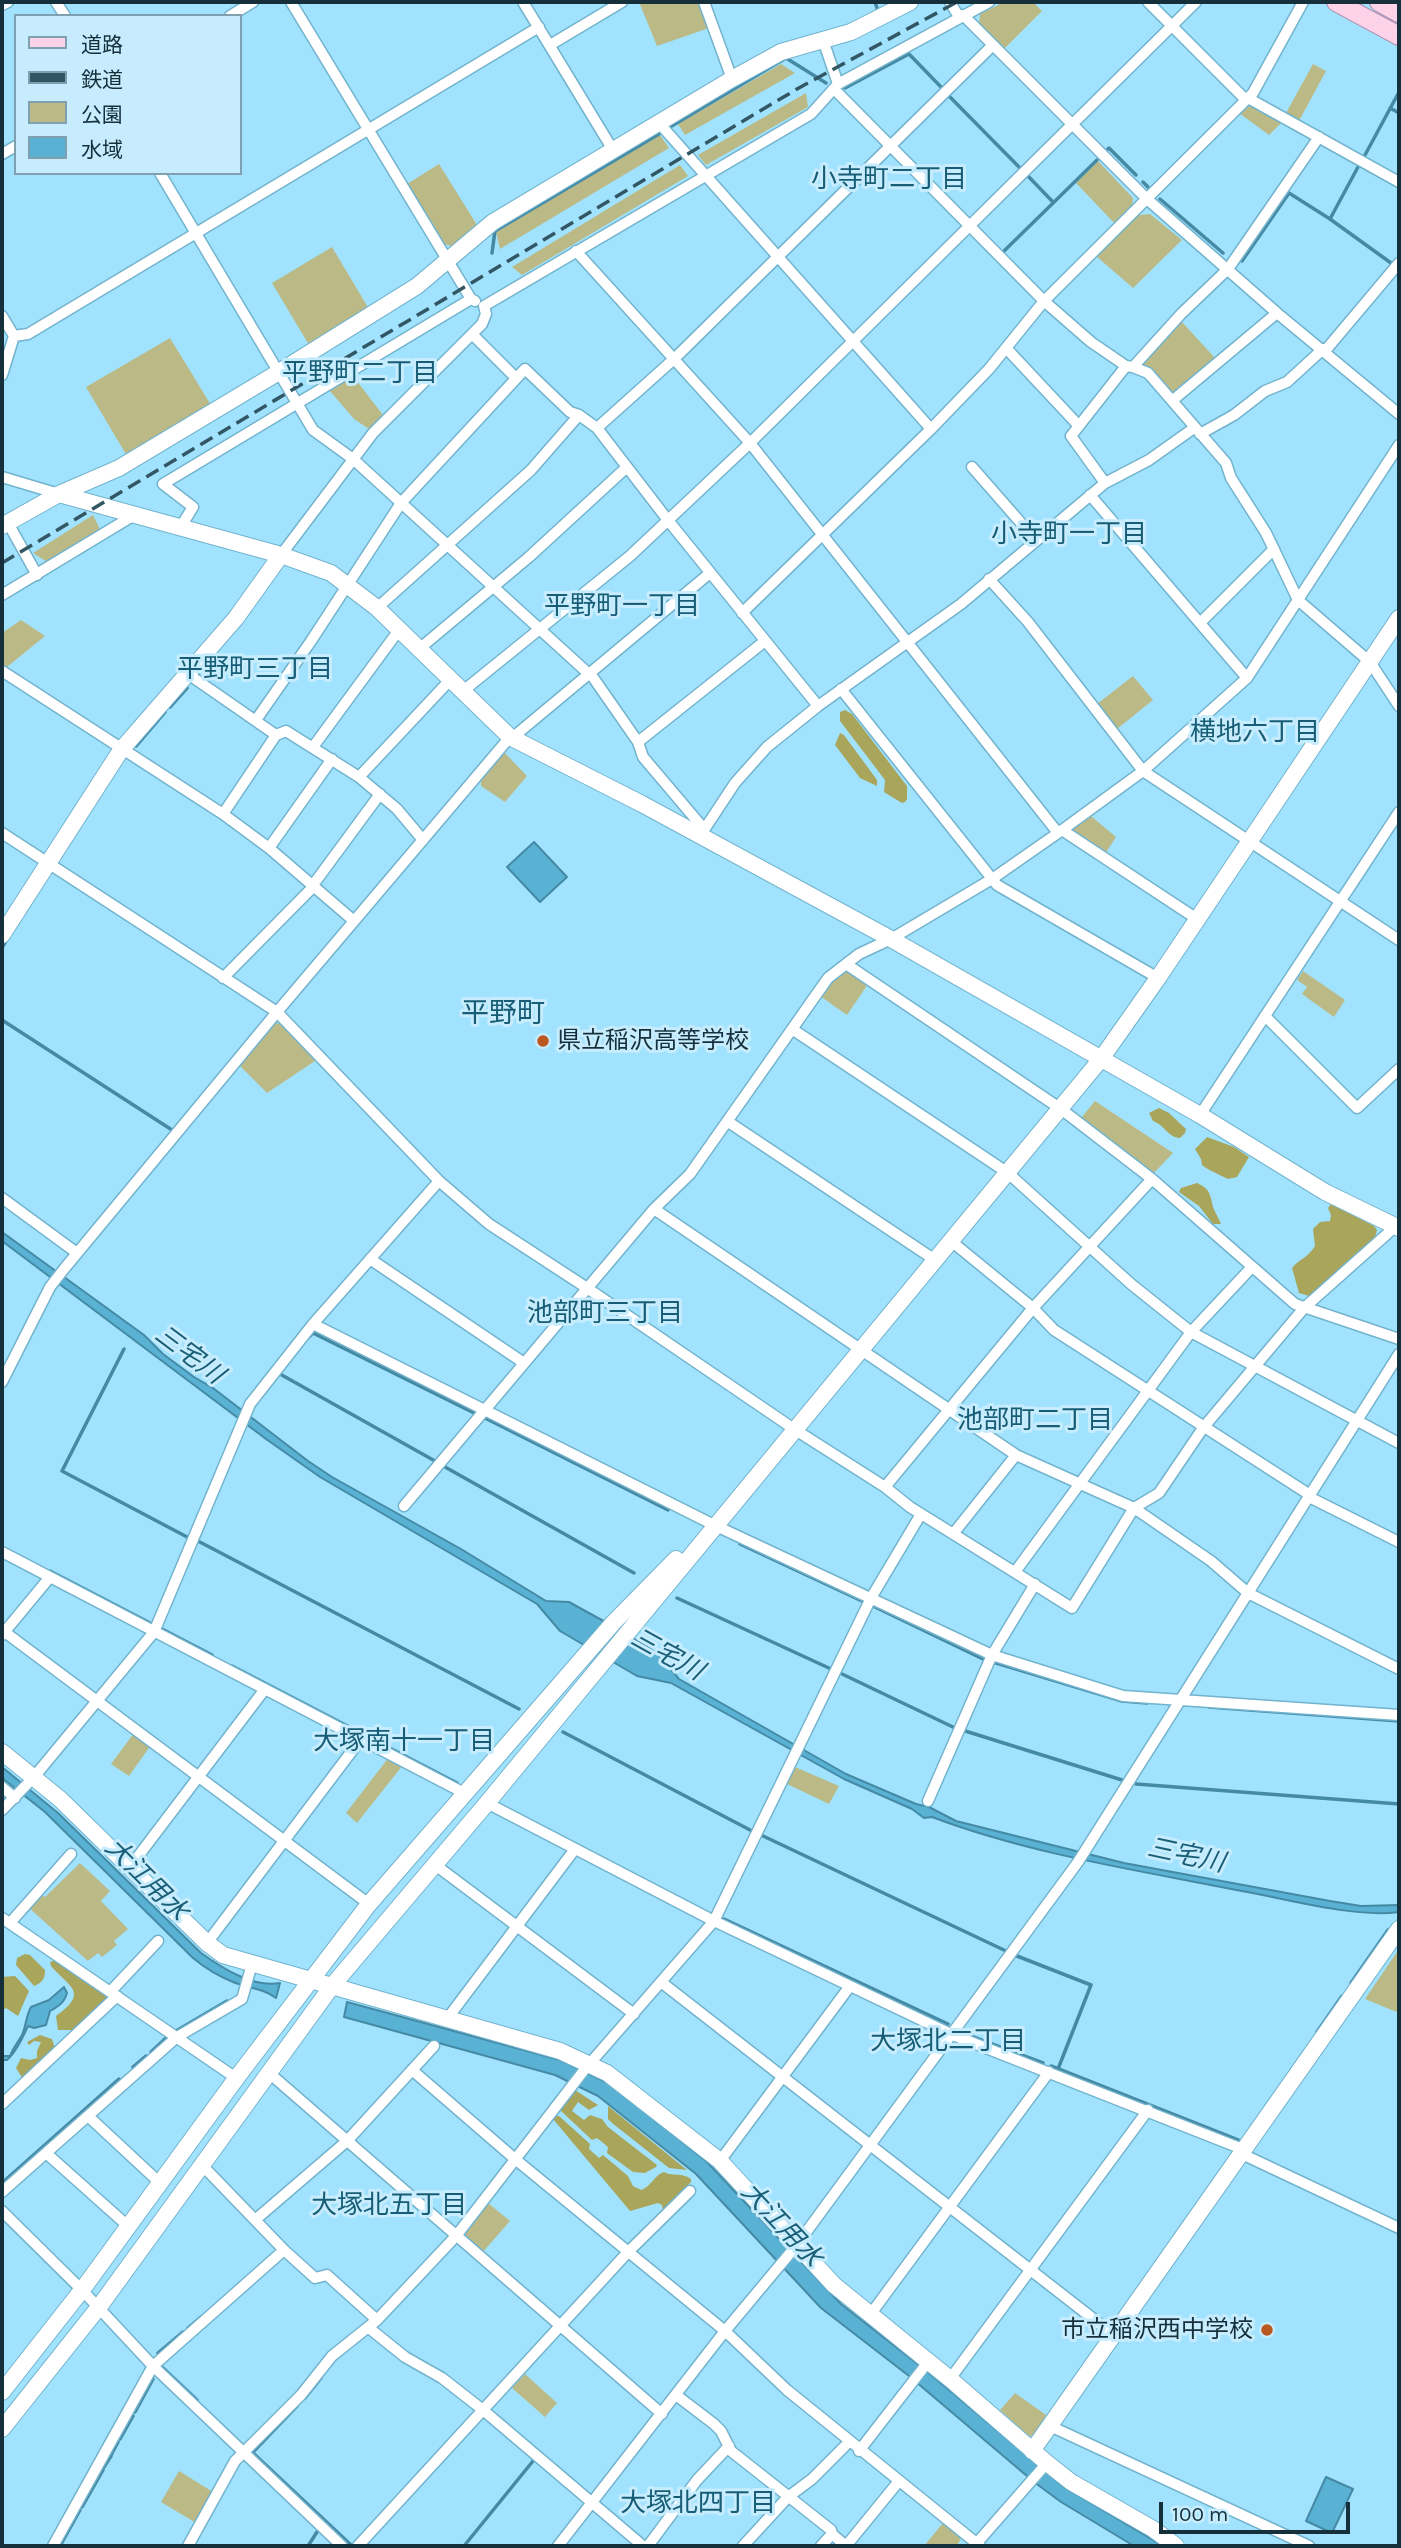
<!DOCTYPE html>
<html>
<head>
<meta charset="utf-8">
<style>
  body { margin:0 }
  #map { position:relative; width:1401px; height:2548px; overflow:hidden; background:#a1e3ff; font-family:Karla,"Noto Sans JP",sans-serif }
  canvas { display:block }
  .frame { position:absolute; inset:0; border:4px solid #15303b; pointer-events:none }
  .legend { position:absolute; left:14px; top:14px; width:228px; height:161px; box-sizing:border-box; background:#c6ecfd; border:2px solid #7fa1af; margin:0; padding:9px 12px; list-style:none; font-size:21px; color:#15303b }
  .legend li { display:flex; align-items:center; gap:14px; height:35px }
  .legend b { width:35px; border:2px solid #7fa1af }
  .scale { position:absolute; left:1159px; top:2502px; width:191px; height:32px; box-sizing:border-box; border:4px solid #15303b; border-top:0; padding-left:9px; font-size:21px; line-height:24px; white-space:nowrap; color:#15303b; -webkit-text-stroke:5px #c6ecfd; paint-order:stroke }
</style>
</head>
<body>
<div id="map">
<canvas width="1401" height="2548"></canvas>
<div class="frame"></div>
<ul class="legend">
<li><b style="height:9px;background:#fdd3e9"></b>道路</li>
<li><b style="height:9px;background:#325664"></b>鉄道</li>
<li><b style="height:19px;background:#bbba86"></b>公園</li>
<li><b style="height:19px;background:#59b1d3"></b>水域</li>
</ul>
<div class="scale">100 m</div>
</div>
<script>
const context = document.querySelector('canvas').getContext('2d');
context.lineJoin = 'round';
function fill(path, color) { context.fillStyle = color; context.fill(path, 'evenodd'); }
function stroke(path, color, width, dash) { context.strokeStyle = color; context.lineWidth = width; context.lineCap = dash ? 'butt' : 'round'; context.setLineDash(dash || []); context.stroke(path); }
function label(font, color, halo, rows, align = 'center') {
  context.font = font + ' Karla,"Noto Sans JP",sans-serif'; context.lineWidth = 6; context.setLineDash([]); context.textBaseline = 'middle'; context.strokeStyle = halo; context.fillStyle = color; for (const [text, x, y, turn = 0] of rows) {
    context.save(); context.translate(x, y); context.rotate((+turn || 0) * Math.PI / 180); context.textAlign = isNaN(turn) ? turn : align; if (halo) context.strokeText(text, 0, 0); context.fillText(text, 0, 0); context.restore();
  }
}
const green = new Path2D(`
  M639,2h60l10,26 -52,18z
  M1004,2h29l9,9 -38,38 -25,-25 1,-10z
  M781,64l14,9 -110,62 -7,-11z
  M1313,64l13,7 -27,50 -13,-8z
  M806,93l2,14 -102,58 -8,-10z
  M1252,106l30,16 -13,13 -30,-22 7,-6z
  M660,135l9,13 -169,101 -4,-17z
  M1098,161l35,37 -1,11 -16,16 -40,-42z
  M439,164l38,61 -25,21 -9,-2 -36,-60z
  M680,165l8,11 -166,99 -10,-8z
  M1150,214l32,26 -49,48 -37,-32 43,-41z
  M332,247l37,62 -60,36 -37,-62z
  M1181,321l35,38 -43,35 -24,-25 -8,-4z
  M170,338l41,67 -84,51 -41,-69z
  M353,376l30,39 -14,14 -15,-10 -25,-29z
  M93,515l7,14 -53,33 -14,-9z
  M21,620l24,16 -38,31 -5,-3v-31z
  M1133,676l20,24 -36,29 -20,-25z
  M504,752l23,24 -22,26 -24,-16v-6z
  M1091,816l25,21 -11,17 -32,-21v-5z
  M842,971h5l21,13 -21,31 -27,-19 11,-16z
  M1303,971l42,29 -11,17 -32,-23 5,-7 -10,-7z
  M275,1023l8,1 32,37 -48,32 -27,-27z
  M1095,1101l78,52 -21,22 -71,-57z
  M134,1733l17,12 -22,31 -18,-12z
  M389,1757l14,8 -46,58 -11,-10z
  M795,1767l44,19 -10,18 -42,-20z
  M80,1863l30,28 -9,10 27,28 -14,12 3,4 -15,12 -4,-4 -10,8 -60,-54 12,-13 5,3z
  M1399,1949v64l-34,-14z
  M487,2202l23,19 -28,32 -15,-13 -2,-9z
  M525,2374l32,29 -12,14 -33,-29z
  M1015,2393l34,24 -12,18 -8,1 -29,-26z
  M179,2471l34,21 -17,31 -35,-21z
  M943,2523l18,15 -4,8h-33z`);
const forest = new Path2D(`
  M845,710l7,4 55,72v13l-2,3 -3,1 -18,-11 1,-12 -45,-59v-9z
  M840,733l4,2 33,45v6l-17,-8 -25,-33z
  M1159,1108l10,5 17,16 -1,4 -5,5c-13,-1 -14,-12 -27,-17l-4,-8z
  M1207,1137l27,10 15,10 -12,20 -9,2c-8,-4 -22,-10 -26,-14l-1,-6 -6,-10z
  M1197,1183c13,6 13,11 16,24 2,6 6,11 8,17h-8l-14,-18 -20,-14 2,-4z
  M1331,1204l43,22 3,4 -2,8 -66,58 -10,-3 -7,-25c8,-10 15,-9 23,-22l-2,-17 7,-7 10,-1 1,-6 -3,-7z
  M25,1954l5,1 15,15c0,9 -3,13 -11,16l-18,-21 1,-7z
  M56,1960l50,35 1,4 -34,31h-15l-2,-14c34,-24 13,-29 -5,-50l-1,-4z
  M15,1976l14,15 -11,25 -12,-8 -4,3v-34z
  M40,2035l12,4 3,9 -32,31 -7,-11 5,-10 9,2 7,-2v-7l4,-9 -7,-1 -5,4 -2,-3z
  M575,2090l23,15 -9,5 -11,-8 -6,9 12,9 6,-5 12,4 6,8 49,38 -1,2 -11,6 -12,-1 -26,-19 1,-6 -11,-9 -5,2 -32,-30z
  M608,2106l79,64 -18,-2 -57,-45 -4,-4z
  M556,2116h3l31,28 -1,5 10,9 4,-3 25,21 5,10 8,4c11,-4 13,-15 23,-18 9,5 18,0 27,7v3l-28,30 -1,-7 -4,-2 -28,8 -77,-92z`);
const water = new Path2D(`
  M534,842l33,35 -27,25 -33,-35z
  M2,1232l142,103 19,19 31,23 19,11 95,73 24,16 129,72 85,52 23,1 49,27 39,24 22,26 167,95 70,30 13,3 27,14 168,42 206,38 31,5 38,-1v7c-43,6 -108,-12 -152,-20 -105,-21 -214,-37 -315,-75l-8,1 -12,-9 -68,-30 -173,-96 -34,-7 -77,-45 -23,-27 -217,-127 -54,-38 -264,-198z
  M2,1767l56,46 143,140c21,15 52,35 79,30l-4,15c-13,-10 -28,-10 -43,-16 -15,-6 -28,-14 -40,-24l-148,-146 -43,-34z
  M64,1987l3,6c-3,10 -8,13 -17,18l-4,14 -12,3 -6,-2c-4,9 -13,27 -21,34h-5v-4h8c3,-8 8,-14 12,-21 4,-9 4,-19 9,-28l18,-7z
  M347,2002l213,58 50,24 96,77 135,143 88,69 135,114 99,59h-29l-73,-44 -27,-20 -125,-106 -88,-68 -125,-134 -98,-78 -43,-21 -211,-58z
  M1326,2477l27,12 -21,44 -26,-12z`);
const stream = new Path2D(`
  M875,2l3,9
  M845,88l64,-34 33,34
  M948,95l72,73
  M1390,108l9,5
  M670,127l116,-69 40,25
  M1108,149l1,-1 27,27
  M1365,155l34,-63
  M1358,167l-28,52 61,44
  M1027,175l26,27
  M1143,182l5,5
  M1160,199l63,54
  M1003,252l94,-92
  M492,253l3,-22 164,-97
  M1242,261l47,-68 41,26
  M170,707l17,-19
  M136,746l29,-34
  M2,948l5,-9
  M2,1020l170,110
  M310,1336l3,-3 163,81
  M124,1349l-62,122 127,67
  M280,1374l155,87
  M485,1418l183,92
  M445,1467l189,106
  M196,1540l323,169
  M740,1544l122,57
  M50,1571l100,52
  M677,1598l154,71
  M875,1607l108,52
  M160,1628l52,27
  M993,1662l129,39 25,2
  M232,1666l225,117
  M840,1673l115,55
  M1209,1707l190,14
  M962,1730l160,50
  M563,1732l189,99
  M1136,1784l263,20
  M761,1835l245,116
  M724,1919l224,105
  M1017,1956l74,29 -33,84
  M1351,1983l37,-53
  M176,2031l51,-30
  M1317,2032l25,-36
  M965,2034l78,29
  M151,2052l15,-14
  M1051,2066l187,74
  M133,2067l13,-11
  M2,2183l117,-104
  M188,2328l13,-11
  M158,2353l25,-21
  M162,2367l35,33
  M305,2398l16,-20
  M135,2412l18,-33
  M120,2439l13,-23
  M254,2451l43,-45
  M253,2453l98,92
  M111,2455l7,-13
  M104,2467l7,-11
  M82,2507l21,-37
  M60,2546l20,-36
  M308,2546l9,-14
  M464,2546l69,-85`);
const street = new Path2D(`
  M56,2l9,14
  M291,2l180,297 4,2
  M523,2l90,148
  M704,2l28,77
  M950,2l9,15
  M1148,2l98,98
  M2,5l6,-3
  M963,15l184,184 130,114 122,101
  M230,16l23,-14
  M823,40l15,44
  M550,45l72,-43
  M834,89l210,212 47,41 35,24 7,1 15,6 78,90 5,15 35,55 32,67 72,62 29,44
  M1248,98l151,84
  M659,123l272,306
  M2,154l14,-8
  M160,173l153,257 40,29 236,215
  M576,251l174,192 308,390
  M484,306l327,-192 27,-30 151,-82
  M2,316l12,20 -12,39
  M472,334l44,44
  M14,336l14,-2 511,-307
  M1006,348l73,78
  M1325,351l74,-88
  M1133,367l48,-53 47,-45 91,-132
  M1173,400l104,-87
  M597,428l77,-69 319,-314
  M1200,434l34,-19 31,-24 22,-9 36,-33
  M972,467l63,72
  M2,477l57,17
  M1105,483l-34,-47 55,-70
  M1090,495l157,183
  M8,523l29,52
  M180,528l13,-21 -30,-23 308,-185
  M281,555l92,-122 109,-109 4,-10 -2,-8
  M989,579l39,43 115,149 256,169
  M2,595l134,-81
  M377,608l154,-138 48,-55
  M742,613l189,-184 58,-60 55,-68 209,-208 50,-91
  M1200,623l74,-74
  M419,649l110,-92 98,-90
  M2,671l221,143 46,34 85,73
  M590,673l48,69 5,15 61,72
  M188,674l88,61 -53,79
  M841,689l156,196 161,93
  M463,691l167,-135 120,-113 446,-441
  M256,720l55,-79 90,-138 124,-134 45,43 9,3 18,13 70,91 151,187
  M276,735l10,-4 73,46 38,32 26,31
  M512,738l198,-165
  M638,742l127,-101
  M313,747l86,-117
  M359,777l92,-98
  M1062,830l135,89
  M2,833l275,179 162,169 50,43 98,64 207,141 91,58 25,20 162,101 62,-100 25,-15 44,-65 101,-120 92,-82
  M700,836l35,-53 32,-36 51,-41 143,-102 144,-121 44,-23 45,-32
  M269,848l63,-89
  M313,885l67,-91
  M846,964l215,145 91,70 143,125 104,35
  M223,978l91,-92
  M1265,1016l92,92 42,-39
  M792,1029l216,144 123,111 60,48 208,111
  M1200,1115l199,-303
  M727,1121l208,139
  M2,1198l75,55
  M654,1209l362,246 118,53 77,53 37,32 151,76
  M951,1241l82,67 21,22 256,165
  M370,1259l154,104
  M313,1324l401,201 278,130 131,41 276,19
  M2,1382l48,-95 14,-18 213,-257 233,-275
  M885,1487l148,-179 119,-129
  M1309,1497l90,45
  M404,1506l250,-297 36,-35 138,-196 31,-24 32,-15 101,-60 66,-46 85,-62 104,-93 152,-233
  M953,1534l63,-79
  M2,1552l464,242
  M1015,1572l176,-240 61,-65
  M2,1630l367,274
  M2,1635l48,-58
  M2,1787l13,11
  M928,1801l64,-146 43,-71
  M487,1803l227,118 239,114 292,115
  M2,1810l32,-33 120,-145 96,-228 63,-80 126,-143
  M434,1864l200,150
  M130,1867l135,-178
  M2,1918l234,160
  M10,1923l61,-69
  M207,1943l154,-204
  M661,1982l453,353
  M110,1992l48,-51
  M447,2019l128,-170
  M412,2070l103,89 210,172 62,59 193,156
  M268,2072l394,342
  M2,2104l115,-108
  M88,2116l72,67
  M46,2153l83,74
  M1242,2154l157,74
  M720,2161l130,-175
  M2,2192l175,-155 65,-38 10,-35
  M2,2211l80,79 71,76 189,180
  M255,2220l92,-79 87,-95
  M284,2250l31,28 12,-3 50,45
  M870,2315l179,-243
  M369,2328l36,29 37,21 41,32 160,136
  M950,2379l198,-269
  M676,2395l38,29 7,7 10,20 100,79 1,4
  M1050,2426l259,120
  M859,2451l69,-89
  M976,2544l71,-81
  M53,2546l100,-180 131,-116 -83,-86
  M188,2546l47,-85 66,-66 31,-39 45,-36 79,-84 129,-167 129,-148 157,-323 50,-84
  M358,2546l270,-294 62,-61
  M558,2546l167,-215 71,-85 282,-384 321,-508
  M648,2546l49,-66 32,-34
  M743,2546l45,-49 24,-18 37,-37
  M821,2546l11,-12 14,12 53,-65`);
const secondary = new Path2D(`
  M59,494l222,61 50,18 46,35 133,129 132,67 249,135 309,176 125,77 74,36
  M2,526l57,-32 60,-26 160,-96 138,-86 76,-64 239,-143 49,-27 70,-20 59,-30
  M2,935l119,-185 115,-132 45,-63
  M2,1752l58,47 147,144 16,12 337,96 47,22 113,88 114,124 116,94 97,84 24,19 82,47 23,17
  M2,2392l80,-102 156,-214 131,-172 245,-282 62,-63
  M2,2429l97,-122 233,-321 155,-183 614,-744 57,-81 241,-360
  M1032,2451l367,-522`);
const primary = new Path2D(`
  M1336,2l63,34
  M1379,2l20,11`);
const rail = new Path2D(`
  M2,563l694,-414 101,-60 160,-87`);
const markers = [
  [543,1041,7,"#bb581f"],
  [1267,2330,7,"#bb581f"]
];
const poiNames = [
  ["県立稲沢高等学校",557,1041],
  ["市立稲沢西中学校",1253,2330,"right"]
];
const neighbourhoodNames = [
  ["小寺町二丁目",889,180],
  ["平野町二丁目",360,374],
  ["小寺町一丁目",1069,535],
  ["平野町一丁目",622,607],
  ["平野町三丁目",255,670],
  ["横地六丁目",1255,733],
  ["池部町三丁目",605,1314],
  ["池部町二丁目",1035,1421],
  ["大塚南十一丁目",404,1742],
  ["大塚北二丁目",948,2042],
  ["大塚北五丁目",389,2206],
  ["大塚北四丁目",698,2504]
];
const waterNames = [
  ["三宅川",189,1355,37],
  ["三宅川",667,1655,29],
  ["三宅川",1186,1856,12],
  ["大江用水",146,1880,45],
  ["大江用水",781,2225,47]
];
const quarterNames = [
  ["平野町",503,1014]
];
fill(green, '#bbba86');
fill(forest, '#a9a55a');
fill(water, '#59b1d3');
stroke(water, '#458aa5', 2);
stroke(stream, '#458aa5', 3.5);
stroke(street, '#72b3cd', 13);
stroke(secondary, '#72b3cd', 18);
stroke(primary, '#ab87a3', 20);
stroke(street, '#fff', 10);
stroke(secondary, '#fff', 16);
stroke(primary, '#fdd3e9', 18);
stroke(rail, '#325664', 3.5, [14, 7]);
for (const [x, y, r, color] of markers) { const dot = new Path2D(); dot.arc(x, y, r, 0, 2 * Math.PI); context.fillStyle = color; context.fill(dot); stroke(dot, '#c6ecfd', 2.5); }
label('24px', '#15303b', '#c6ecfd', poiNames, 'left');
label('26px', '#175d75', '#c6ecfd', neighbourhoodNames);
label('italic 26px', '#1a5f77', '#c6ecfd', waterNames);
label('28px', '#175d75', '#c6ecfd', quarterNames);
</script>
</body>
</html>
